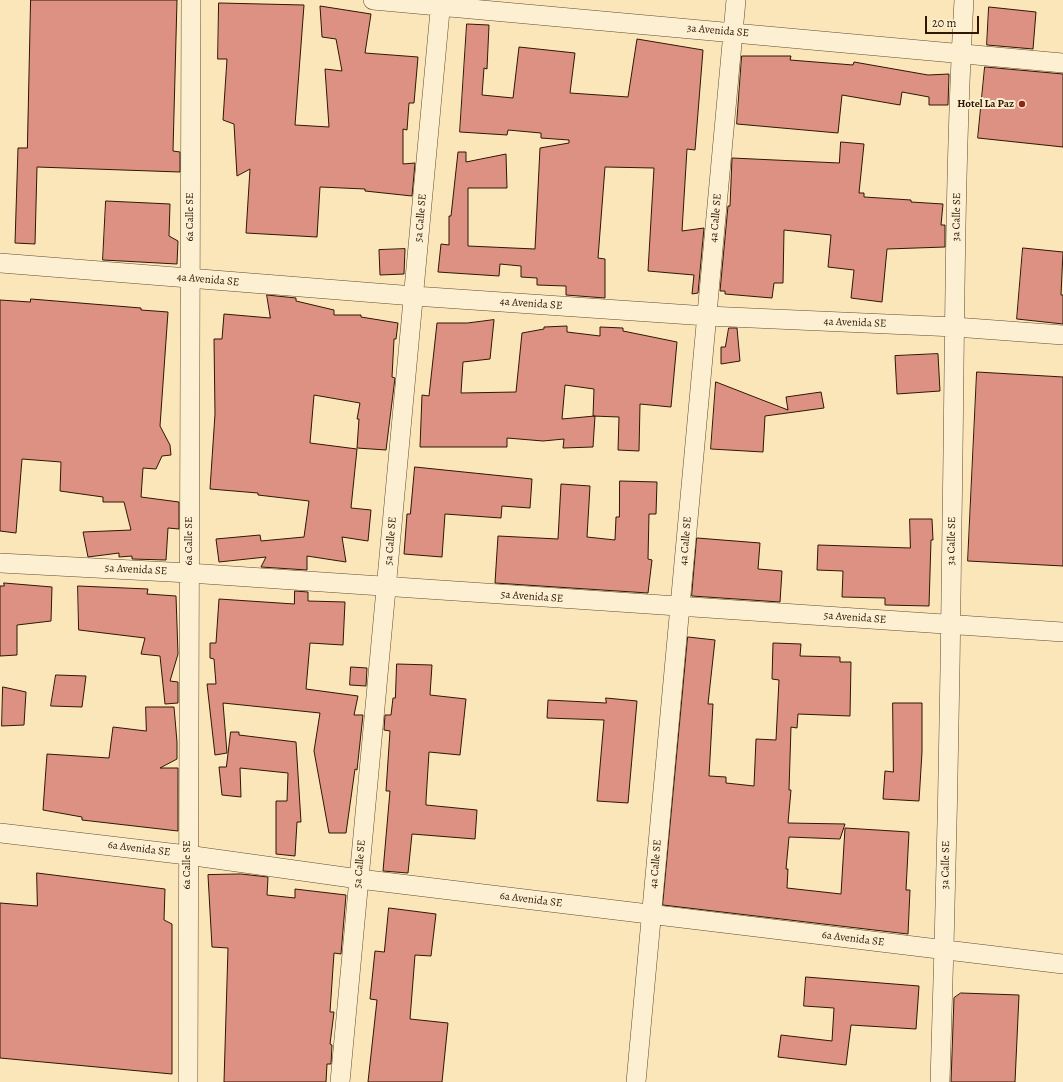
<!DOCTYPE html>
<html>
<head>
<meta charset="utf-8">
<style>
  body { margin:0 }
  #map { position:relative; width:1063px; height:1082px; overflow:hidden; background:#fae6b9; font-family:Alegreya,serif }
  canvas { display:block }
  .scale { position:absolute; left:925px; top:16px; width:54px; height:18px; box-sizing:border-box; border:2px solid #2f1703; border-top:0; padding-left:5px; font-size:12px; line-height:14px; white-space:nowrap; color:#2f1703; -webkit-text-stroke:3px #fcefd2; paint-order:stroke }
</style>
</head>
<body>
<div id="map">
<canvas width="1063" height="1082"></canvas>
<div class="scale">20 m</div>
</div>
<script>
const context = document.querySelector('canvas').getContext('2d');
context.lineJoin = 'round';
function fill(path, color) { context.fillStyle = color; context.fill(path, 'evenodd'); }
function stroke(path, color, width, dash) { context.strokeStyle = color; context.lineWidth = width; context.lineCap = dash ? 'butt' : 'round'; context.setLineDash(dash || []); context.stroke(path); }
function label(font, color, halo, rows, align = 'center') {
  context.font = font + ' Alegreya,serif'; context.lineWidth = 4; context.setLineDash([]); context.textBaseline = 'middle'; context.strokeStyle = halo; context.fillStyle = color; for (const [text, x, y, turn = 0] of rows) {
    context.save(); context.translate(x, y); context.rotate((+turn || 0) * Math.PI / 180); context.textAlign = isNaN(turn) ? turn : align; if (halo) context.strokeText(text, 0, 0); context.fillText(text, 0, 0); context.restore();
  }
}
const building = new Path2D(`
  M31,0h146l-4,151 7,1v20l-143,-5 -2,77 -20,-1 3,-95h9z
  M219,3l85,2 -9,120 34,2 -4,-58 17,2 -6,-32 -14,-2 -2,-31 51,8 -6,39 53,4 -4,46h-5l-2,27 -4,-1v35l12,-1 -3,33 -47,-5v-2l-45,-2 -3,50 -71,-4 4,-64 -13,7 -3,-52 -11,-4 4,-61h-9z
  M989,7l47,5 -3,37 -46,-4z
  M467,24l22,1 -2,44 -3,-1 -2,27 31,3 6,-51 56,6 -5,40 58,4 9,-58 66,11 -8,100 -8,-1 -5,82 22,-3 -6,65 -6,1 2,-19 -46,-4 6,-103 -49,-1 -7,91 7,1v39l-39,-3v-9l-29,-1v-7l-16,-1v-11l-21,-2 -1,12 -61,-4 3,-28 8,1v-29h2l7,-64h8v10l40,-8 1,34h-39v58l67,3 5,-101 29,-5v-3l-28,-2v-5l-33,-3 -1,5 -47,-3z
  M742,56h49l-1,4 63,5 1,-3 74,13 21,-1 -1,31h-19v-8l-27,-5 -2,13 -58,-10 -4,38 -101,-9z
  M985,67l78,7v73l-85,-9z
  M841,142l23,2 -5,49h5v4l47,3v2l32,2 -2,21h4v22l-58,2 -5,53 -31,-4 3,-28 -26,-3 3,-32 -47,-5 -1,53h-9l-2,15 -47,-4v-3h-5l8,-85h2l2,-48 107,5z
  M106,201l64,3 -1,32 9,5 -1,23 -74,-4z
  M1023,248l40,4 -2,43h2v29l-46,-5z
  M405,249l-1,25 -24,1 -1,-25z
  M267,295l29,3v3l38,9v5h27v2l37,6 -2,16h-2l-2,38 3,1 -9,72 -29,-2 2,-29h-2l3,-16 -46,-8 -4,48 47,6 -6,59 20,2 -3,31 -26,-4 4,25 -39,-6v14l-46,-3 5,-10 -47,5 -3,-23 44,-4 1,6 43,-4 5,-36 -51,-6v-2l-48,-4 5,-75 -1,-75h8l2,-25 46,4z
  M31,299l110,9v2l27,2 -8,114 10,19 1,10 -9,1 -6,13 -13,-1 -2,29 38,5v27l-11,-1 -2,32 -34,-1v-3l-13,1v-4l-31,4 -5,-25 48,-2 -7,-28h-21v-5l-43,-6 1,-29 -39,-3 -6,74 -16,-2v-231l30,2z
  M494,320l-4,39 -27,3 -2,31 55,-1 6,-59 22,-4v-2l23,-1v6l33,4v-9l23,1v3l54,11 -6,65 -31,-3 -1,47 -21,-1 1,-33 -26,-1 1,-27 -29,-4 -3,34 33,-3 -2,31 -30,1 1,-9 -21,2 -36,-3v9h-87l2,-52 7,1 8,-73h30z
  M729,328h8l3,33 -19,3v-17h4z
  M938,354l2,37 -43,3 -2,-38z
  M977,372l86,5v189l-95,-5z
  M716,382l72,28 -2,-13 35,-5 3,16 -59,8 -2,36 -52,-3z
  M415,467l117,12 -2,29 -28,-2 -1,12 -56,-4 -3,43 -38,-3 3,-40h3z
  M620,481l37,1 -1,32h-7l-1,45 4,1 -4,33 -153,-10 3,-47 60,3 3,-55 29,2 -3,51 28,3 1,-23h3z
  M910,519h22l1,21h-2l-2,66 -44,-1v-7l-43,-1 1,-26 -26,-1 1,-25 92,3z
  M697,538l63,5 -2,26 24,2 -2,31 -88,-6z
  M4,583l48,4 -1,34 -34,4v30l-17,1v-70h4z
  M78,586l70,3 -1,5 29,2 2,58 -8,27 8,1v21l-13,1 -5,-48 -19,-2 4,-16 -66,-8z
  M295,591l13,1v9l37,1 -2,43 -33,-2 -4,46 52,7 -4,19h9l-6,55 -2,-1 -9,64h-17l-15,-82 6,-38 -97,-10 4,50 -12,2 -8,-71h9l-2,-25 -4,-1v-15h6l3,-44 75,5z
  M688,637l27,3 -7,64h5l-4,72 17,1v6l28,3 2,-47 20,1 3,-60 -7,-1 1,-36 28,1 -1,12 40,1v5h11l-1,54 -52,-2 -1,14 -6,-1 -2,63h2l-3,33 57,1 -5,15 -51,-2 -3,32h2l-1,19 54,6 4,-66 64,4 -3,58h4l-2,44 -245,-29z
  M397,664l35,1 -2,30 36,4 -6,56 -31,-3 -3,48v5l51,5 -2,29 -63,-5 -4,39 -25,-2 7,-80h-4l4,-60 -6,-1 1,-15h6l2,-17h2z
  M351,667l16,1 -1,18 -16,-1z
  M56,675l30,1 -4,31 -31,-1z
  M3,687l23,5 -2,33 -22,1z
  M606,698l31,3 -9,102 -31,-2 7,-81 -57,-2 1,-18 58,3z
  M893,703h29v49l-3,49 -36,-2 2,-28 8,1z
  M146,707h28l3,35v17l-17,9h18v63l-96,-11v-3l-39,-7 4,-56 62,4 4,-31 33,4z
  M231,732h8v3l57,7 5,80h-4l-2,34 -19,-2v-53h11l1,-28 -48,-5 1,29 -19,-2 -3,-28h7z
  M37,873l128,16 -1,31 8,4v150l-172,-16v-155l37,3z
  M241,874l27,3 -1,18 28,3v-9l51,6 -5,59 -7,-1 -4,59h4l-4,32 2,1 -1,19h-4l-1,18h-102l4,-134 -16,-1 -4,-72z
  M389,908l47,6 -5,42 -16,-1 -5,64 38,4 -6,59h-74l9,-82 -7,-1 5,-48 9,1z
  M806,977l113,9 -3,43 -65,-4 -5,40 -68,-8 3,-22 51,6 2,-33 -30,-2z
  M961,993l58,2 -4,87h-64l3,-84z`);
const street = new Path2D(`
  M373,0l690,63
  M0,263l414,33 293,20 248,11 108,8
  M0,563l189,10 874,59
  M0,833l187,22 172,24 704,85
  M188,1082l3,-1082
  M340,1082l101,-1082
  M636,1082l100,-1082
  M940,1082c6,-187 10,-373 12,-560 3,-174 2,-348 12,-522`);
const markers = [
  [1022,104,4,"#8f2418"]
];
const streetNames = [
  ["3a Avenida SE",718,31,5],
  ["6a Calle SE",190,217,-90],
  ["3a Calle SE",957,217,-89],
  ["5a Calle SE",421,218,-85],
  ["4a Calle SE",716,218,-85],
  ["4a Avenida SE",208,280,5],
  ["4a Avenida SE",531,304,4],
  ["4a Avenida SE",855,323,2],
  ["6a Calle SE",189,541,-90],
  ["5a Calle SE",391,541,-85],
  ["4a Calle SE",686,541,-85],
  ["3a Calle SE",952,541,-89],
  ["5a Avenida SE",136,570,3],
  ["5a Avenida SE",532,597,4],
  ["5a Avenida SE",855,618,4],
  ["6a Avenida SE",139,849,7],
  ["5a Calle SE",360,864,-85],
  ["4a Calle SE",656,864,-85],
  ["6a Calle SE",187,865,-90],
  ["3a Calle SE",946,865,-89],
  ["6a Avenida SE",531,900,7],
  ["6a Avenida SE",853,939,7]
];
const poiNames = [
  ["Hotel La Paz",1014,104]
];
fill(building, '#dd9183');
stroke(building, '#2f1703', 1);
stroke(street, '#624b30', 20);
stroke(street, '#fcefd2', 19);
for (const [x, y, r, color] of markers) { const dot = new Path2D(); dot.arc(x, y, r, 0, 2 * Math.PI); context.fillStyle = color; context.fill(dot); stroke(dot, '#fcefd2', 1.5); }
label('11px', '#2f1703', '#fcefd2', streetNames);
label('bold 11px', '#2f1703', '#fcefd2', poiNames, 'right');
</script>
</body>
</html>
